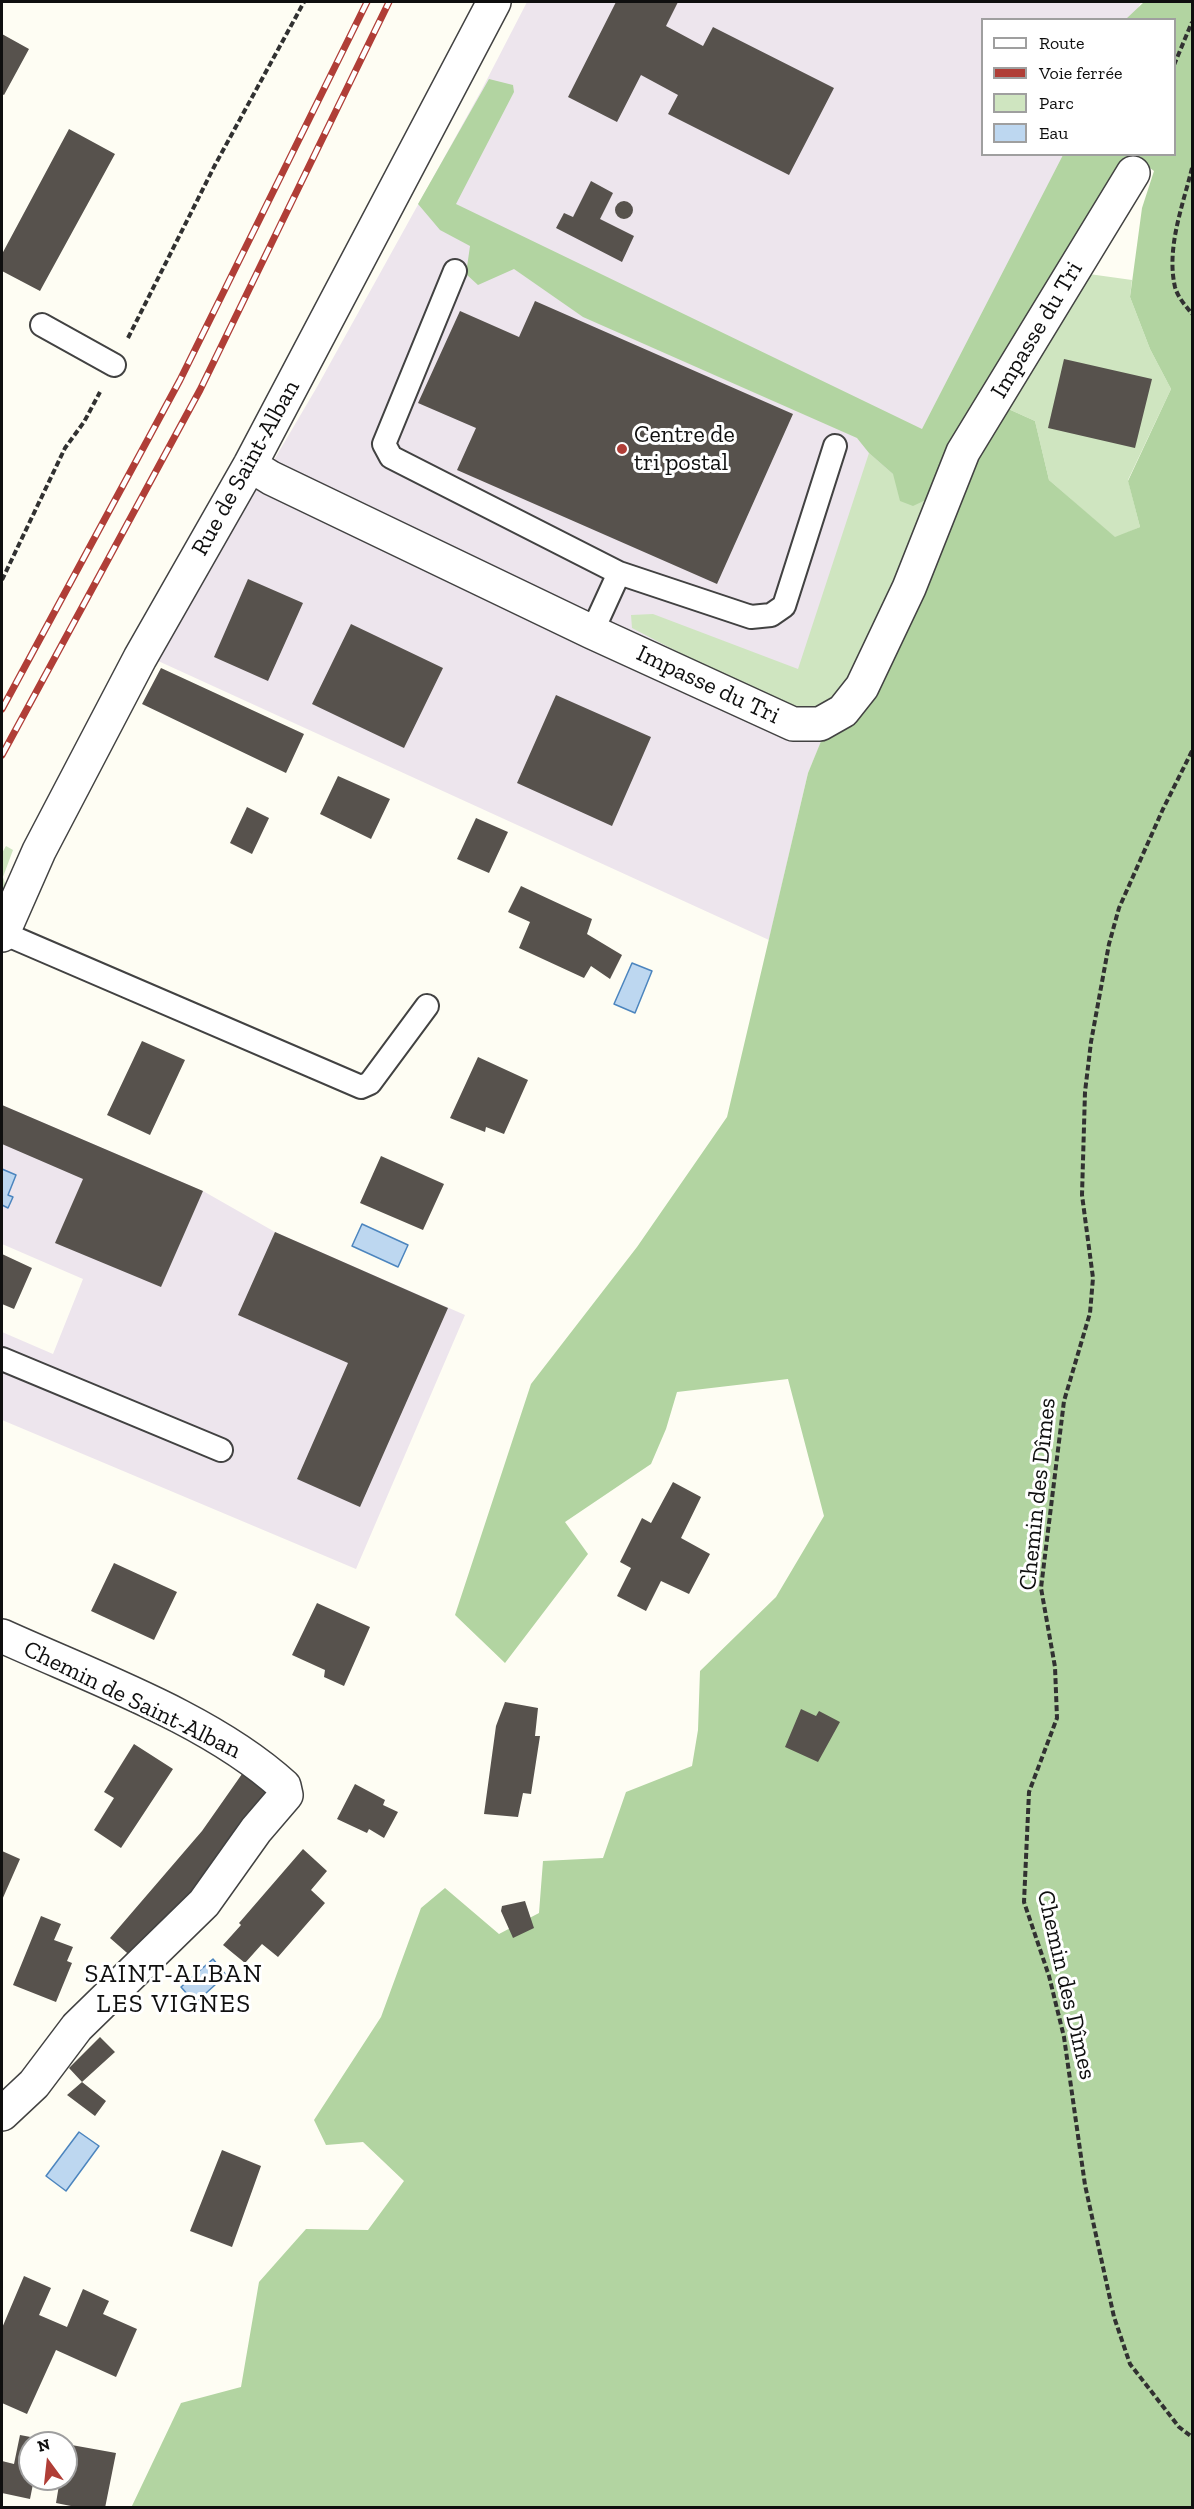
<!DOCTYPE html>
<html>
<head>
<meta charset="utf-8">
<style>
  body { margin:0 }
  #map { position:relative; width:1194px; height:2509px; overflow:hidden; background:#fefdf3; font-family:"Zilla Slab",serif }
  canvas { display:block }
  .frame { position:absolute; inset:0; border:3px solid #0f0f0f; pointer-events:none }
  .legend { position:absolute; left:981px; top:18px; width:195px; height:138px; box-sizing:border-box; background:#fff; border:2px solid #9f9f9f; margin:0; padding:8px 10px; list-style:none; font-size:18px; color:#0f0f0f }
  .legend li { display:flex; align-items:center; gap:12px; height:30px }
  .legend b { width:30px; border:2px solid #9f9f9f }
  .north { position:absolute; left:18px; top:2431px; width:60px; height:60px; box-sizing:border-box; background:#fff; border:2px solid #9f9f9f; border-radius:50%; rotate:345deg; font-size:16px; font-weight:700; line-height:24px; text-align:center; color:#0f0f0f }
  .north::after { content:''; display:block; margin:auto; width:21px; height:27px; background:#b03e37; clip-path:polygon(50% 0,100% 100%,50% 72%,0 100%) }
</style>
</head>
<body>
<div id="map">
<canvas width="1194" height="2509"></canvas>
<div class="frame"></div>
<ul class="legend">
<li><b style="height:8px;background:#fff"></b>Route</li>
<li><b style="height:8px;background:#b03e37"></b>Voie ferrée</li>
<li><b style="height:16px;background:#cfe5c0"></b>Parc</li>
<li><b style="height:16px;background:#bdd7f0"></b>Eau</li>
</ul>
<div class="north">N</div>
</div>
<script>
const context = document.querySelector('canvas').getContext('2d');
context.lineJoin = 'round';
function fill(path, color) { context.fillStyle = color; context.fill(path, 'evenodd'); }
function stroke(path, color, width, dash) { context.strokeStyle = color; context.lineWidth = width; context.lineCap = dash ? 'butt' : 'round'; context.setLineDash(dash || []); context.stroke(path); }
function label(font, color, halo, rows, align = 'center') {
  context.font = font + ' "Zilla Slab",serif'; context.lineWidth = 6; context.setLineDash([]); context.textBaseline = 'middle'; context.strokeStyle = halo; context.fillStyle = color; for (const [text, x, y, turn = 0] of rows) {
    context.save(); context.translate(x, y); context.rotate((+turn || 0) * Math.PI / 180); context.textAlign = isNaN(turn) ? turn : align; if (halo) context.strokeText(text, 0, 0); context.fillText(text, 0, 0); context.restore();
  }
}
const industrial = new Path2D(`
  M527,2h614l-8,17 -151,1v134l88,1 -262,618 -39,167 -613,-280 161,-273 164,-296z
  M2,1105l201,86 72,41 190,83 -109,254 -354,-149v-88l51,22 30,-75 -81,-35z`);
const green = new Path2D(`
  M1089,274l43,6 -2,17 20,52 21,40 -43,91 12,47 -25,11 -66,-58 -14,-59 -31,-14z
  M869,453l24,21 39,23 -73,184 -33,26 -37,3 -157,-82 -1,-13 22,-1 145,55z
  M6,846l7,4 -10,27 3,10 -4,9v-43z`);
const forest = new Path2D(`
  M1144,2h48v2505l-1061,1 50,-105 60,-16 18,-105 47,-53 62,1 36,-49 -41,-39 -37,3 -12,-25 67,-103 40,-109 24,-20 54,46 40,-21 4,-52 60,-3 23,-66 66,-26 6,-36 2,-59 76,-74 48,-81 -36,-137 -111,13 -11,37 -15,35 -86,58 23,32 -83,109 -50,-48 76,-231 106,-137 90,-130 81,-344 16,-39 180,-327 31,14 14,59 66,57 25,-10 -12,-46 43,-92 -21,-40 -20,-52 12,-89 12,-37 -22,-16 -84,135 -116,207 -19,9 -13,-5 -7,-27 -24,-21 -12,-15 -274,-121 -69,-48 -36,16 -12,-11 4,-28 -30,-16 -22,-26 71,-125 24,6 1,7 -58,112 466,225 141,-274 111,-1v-134l-48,-1z`);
const water = new Path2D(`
  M632,963l20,8 -17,42 -21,-9z
  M2,1169l14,6 -8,20 5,2 -5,11 -6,-3z
  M362,1224l46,21 -10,22 -46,-21z
  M213,1959l13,16 -31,28 -14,-16z
  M79,2132l20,14 -33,45 -20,-15z`);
const building = new Path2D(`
  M616,2h62l-12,24 37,20 10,-19 121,61 -45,87 -121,-61 10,-19 -37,-20 -24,47 -49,-25z
  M2,34l27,15 -25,46 -2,-1z
  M69,129l46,25 -75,137 -38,-20v-17z
  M591,181l22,12 -13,26 34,17 -12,26 -66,-34 8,-15 9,4z
  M615 210a9 9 0 1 1 18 0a9 9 0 1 1-18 0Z
  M535,301l258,113 -76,170 -260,-114 19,-42 -58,-25 42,-92 59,26z
  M1064,359l88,20 -17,69 -87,-20z
  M248,579l55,24 -35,78 -54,-24z
  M351,624l92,44 -39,80 -92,-44z
  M161,668l143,66 -18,39 -144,-69z
  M556,695l95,42 -39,89 -95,-43z
  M338,776l52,23 -19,40 -51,-25z
  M247,807l22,11 -17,36 -22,-11z
  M476,818l32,14 -19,41 -32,-14z
  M521,886l71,33 -5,15 35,21 -12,24 -19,-13 -7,12 -65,-30 11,-26 -22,-10z
  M142,1041l43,19 -35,75 -43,-20z
  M478,1057l50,23 -24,54 -18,-7 -1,5 -35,-14z
  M2,1105l201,86 -42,96 -106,-44 28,-64 -81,-35z
  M381,1156l63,28 -21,46 -63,-27z
  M275,1232l173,76 -88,199 -63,-28 51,-116 -110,-48z
  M2,1254l30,14 -18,41 -12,-5z
  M673,1482l28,15 -20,41 29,16 -21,40 -28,-13 -15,30 -29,-15 14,-28 -11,-6 22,-44 9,5z
  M114,1563l63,29 -23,48 -63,-29z
  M317,1603l53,24 -26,59 -20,-9 1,-7 -33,-15z
  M505,1702l33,6 -3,28h5l-9,58 -8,-1 -5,24 -34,-3 12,-88z
  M801,1709l15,7 3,-5 21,11 -22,40 -33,-15z
  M134,1744l39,25 -52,79 -27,-18 20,-32 -10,-6z
  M242,1774l33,21 -72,98 -69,66 -24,-21 92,-107z
  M355,1784l30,16 -2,5 15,7 -14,26 -15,-9 -2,4 -30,-14z
  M303,1849l24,22 -16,19 14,13 -47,54 -16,-13 -17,19 -22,-18 18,-20 -2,-2z
  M2,1851l18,8 -18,41z
  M525,1901l9,27 -21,10 -12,-27 1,-5z
  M41,1916l20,8 -7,16 19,7 -6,14 5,2 -16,39 -43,-17z
  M100,2037l15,15 -33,30 24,19 -11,15 -28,-21 15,-13 -13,-14z
  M222,2150l39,16 -29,81 -42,-16z
  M24,2276l27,12 -12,27 28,12 16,-38 26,12 -6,13 34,15 -21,48 -60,-27 -29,64 -25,-11v-75z
  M20,2435l37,7 -27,1v36h4l-4,20 -28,-6v-32l12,3z
  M66,2444l50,9 -11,55h-24l-25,-5 3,-18 -23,-5 30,-1z`);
const path = new Path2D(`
  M1174,65l18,-43
  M1192,168c-9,37 -26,80 -17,119 3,11 11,19 17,27
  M128,338l87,-173 89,-163
  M2,580l63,-132 19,-26 16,-30
  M1192,751l-29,58 -44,99 -10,36 -18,98 -6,50 -3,103 11,83 -3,35 -26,88 -23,187 14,79 2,51 -28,74 -5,110 25,74 15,61 21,148 29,132 16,47 49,63 13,10`);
const lane = new Path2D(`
  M455,271l-71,173 7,13 228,116 132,44 20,-2 13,-9 51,-160
  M42,325l72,40
  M592,632l27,-59
  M3,933l358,154 9,-4 57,-77
  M2,1359l219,91`);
const street = new Path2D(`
  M250,465l21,13 321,154 201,92h27l23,-13 19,-24 47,-99 54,-136 170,-279
  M2,935l37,-84 101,-193 110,-193 244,-463
  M2,1636c90,41 209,83 282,150l2,9 -30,35 -52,73 -127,124 -43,57 -32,30`);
const rail = new Path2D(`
  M2,709l178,-329 187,-378
  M2,755l198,-365 189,-388`);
const markers = [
  [622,449,6,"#b03e37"]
];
const streetNames = [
  ["Impasse du Tri",1037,330,-59],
  ["Rue de Saint-Alban",246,468,-61],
  ["Impasse du Tri",708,685,25],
  ["Chemin des Dîmes",1038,1494,-84],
  ["Chemin de Saint-Alban",132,1700,26],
  ["Chemin des Dîmes",1066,1985,77]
];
const poiNames = [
  ["Centre de",634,435],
  ["tri postal",634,463]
];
const neighbourhoodNames = [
  ["SAINT-ALBAN",174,1975],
  ["LES VIGNES",174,2005]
];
fill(industrial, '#ede5ed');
fill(green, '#cfe5c0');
fill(forest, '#b2d4a1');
fill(water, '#bdd7f0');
stroke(water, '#4c85be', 1.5);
fill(building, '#57524d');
stroke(lane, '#424242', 26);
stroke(street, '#424242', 36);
stroke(path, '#313131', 4, [6, 3]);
stroke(lane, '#fff', 22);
stroke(street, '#fff', 33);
stroke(rail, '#b03e37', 7);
stroke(rail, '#fff', 4.5, [14]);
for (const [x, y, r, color] of markers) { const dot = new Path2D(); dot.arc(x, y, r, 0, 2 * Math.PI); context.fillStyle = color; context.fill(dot); stroke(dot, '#fff', 2); }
label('24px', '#0f0f0f', '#fff', streetNames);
label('24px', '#0f0f0f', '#fff', poiNames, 'left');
context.letterSpacing = '1.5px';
label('26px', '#0f0f0f', '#fff', neighbourhoodNames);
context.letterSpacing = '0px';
</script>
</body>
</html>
